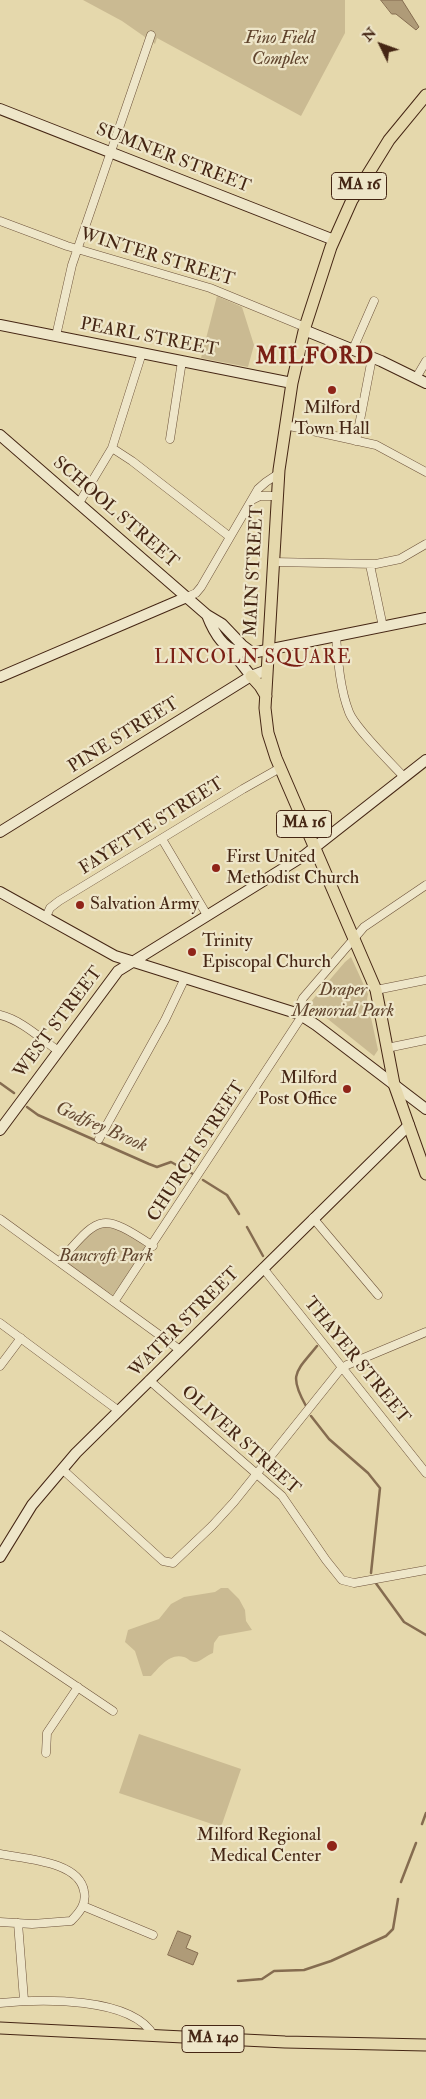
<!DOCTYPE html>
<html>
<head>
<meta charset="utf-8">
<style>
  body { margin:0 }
  #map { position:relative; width:426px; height:2099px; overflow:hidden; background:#e5d8ac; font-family:"IM FELL Double Pica",serif }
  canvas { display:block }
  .north { position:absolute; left:356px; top:20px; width:50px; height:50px; -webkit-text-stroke:4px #eee6c9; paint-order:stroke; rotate:312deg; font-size:14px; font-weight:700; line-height:20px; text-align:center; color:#452614 }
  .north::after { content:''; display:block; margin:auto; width:18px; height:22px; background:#452614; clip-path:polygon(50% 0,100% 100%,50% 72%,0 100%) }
</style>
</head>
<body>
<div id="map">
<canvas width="426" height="2099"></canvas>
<div class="north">N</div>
</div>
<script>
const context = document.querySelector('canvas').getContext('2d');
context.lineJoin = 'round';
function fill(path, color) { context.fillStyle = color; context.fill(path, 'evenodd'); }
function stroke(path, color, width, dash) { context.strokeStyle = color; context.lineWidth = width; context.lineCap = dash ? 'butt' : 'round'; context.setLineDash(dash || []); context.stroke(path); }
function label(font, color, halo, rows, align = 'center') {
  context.font = font + ' "IM FELL Double Pica",serif'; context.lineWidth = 4.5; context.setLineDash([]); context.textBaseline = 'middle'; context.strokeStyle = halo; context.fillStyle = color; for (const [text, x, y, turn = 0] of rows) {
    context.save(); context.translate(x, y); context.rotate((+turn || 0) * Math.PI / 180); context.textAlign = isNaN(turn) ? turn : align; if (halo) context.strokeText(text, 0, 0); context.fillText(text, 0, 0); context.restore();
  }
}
const green = new Path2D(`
  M83,0h262v33l-44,83 -144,-78 -2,6 -33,-23z
  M217,296l25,11 12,38 -6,22 -47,-9z
  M351,957l17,37 -1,5 11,51 -4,6 -65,-52 36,-42z
  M103,1227c15,0 34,9 43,21l-33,47 -44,-30 -2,-5 23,-27z
  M221,1588h7l11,11 6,11 1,11 6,9 -33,6 -5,7 -1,10c-6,2 -13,9 -18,9 -5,0 -7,-4 -11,-5 -15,-4 -24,10 -33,19h-8l-8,-25 -10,-9 3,-12 31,-11 12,-15 13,-7 31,-5z
  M139,1734l102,35 -20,58 -102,-34z`);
const water = new Path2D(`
  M381,0h21l17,27 -3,3 -20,-16h-4z
  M178,1931l13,5 -5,12 12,5 -5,12 -25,-10z`);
const stream = new Path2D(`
  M0,1083l14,10
  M27,1107l11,8 111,49 8,3 14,-5 22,12
  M203,1180l24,15 12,19
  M247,1227l16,29
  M306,1406c-18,-32 -10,-34 11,-60
  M311,1416l18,23 39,34 12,15 -9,85
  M375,1582l29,40 22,13
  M422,1824l4,-11
  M401,1882l15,-39
  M238,1981l24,-2 12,-8 30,-1 27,-9 55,-25 7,-7 5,-30`);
const street = new Path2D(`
  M0,221l67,25 143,42 95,39
  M56,336l16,-71 79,-230
  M353,349l21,-48
  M416,378l10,-17
  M285,425l91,20 50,27
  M170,439l12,-78
  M356,441l16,-83
  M112,448l20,13 98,76
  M252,500l8,-4h17
  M79,503l33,-55 30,-95
  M273,562l103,2 24,-5 26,-15
  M370,565l13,62
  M187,597l9,-4 5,-6 57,-98 8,-7 12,-8
  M336,636c2,25 4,53 13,76 6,16 42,51 55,65
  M162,839l45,76
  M46,917l4,-9 9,-7 184,-112 37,-21
  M376,990l50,-10
  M296,1013l7,-15 61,-71 62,-42
  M0,1015c21,5 40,23 57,35
  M387,1048l39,-8
  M99,1139l66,-119 20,-42
  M313,1218l65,77
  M0,1219l180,131
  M59,1262c40,-45 40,-52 94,-16
  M263,1268l163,205
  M114,1302l188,-286
  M0,1323l119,88
  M0,1366l21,-28
  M149,1380l133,116 44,64 16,20 12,3 72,-13
  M62,1469l101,92 10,2 39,-37 22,-24 105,-131 8,-6 79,-33
  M0,1635l113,76
  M46,1753l1,-20 31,-46
  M0,1854c25,5 79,7 84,37 3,12 -4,21 -13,30l-39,3 -32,-2
  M83,1906l70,29
  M18,1923l6,77
  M0,2003c39,-4 132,-7 154,33`);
const secondary = new Path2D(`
  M0,109l334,131
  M0,325l292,58
  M304,330l77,31 45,22
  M0,435l207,180 15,9 20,21 8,6
  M207,615c5,13 15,33 30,36 6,2 13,0 20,1l169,-34
  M229,648l22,28
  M0,677l187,-80
  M0,832l251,-156 16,-6
  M0,892l115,64 184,58 17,11 110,84
  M0,1130l118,-159 187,-116 121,-95
  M0,1557l32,-52 44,-52 333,-328`);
const primary = new Path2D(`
  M426,95l-37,45 -37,60 -21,47 -26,80 -13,56 -13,87 -14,238 3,25 8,25 100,232 18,94 32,90
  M251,676l9,10 6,10
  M0,2028l285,14 141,3`);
const markers = [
  [332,390,5,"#8f2418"],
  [216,868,5,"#8f2418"],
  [80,905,5,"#8f2418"],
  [192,952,5,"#8f2418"],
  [347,1089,5,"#8f2418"],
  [332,1846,6,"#8f2418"]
];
const shields = [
  [359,186,55],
  [304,824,55],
  [213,2039,62]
];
const shieldNames = [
  ["MA 16",359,186],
  ["MA 16",304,824],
  ["MA 140",213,2039]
];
const parkNames = [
  ["Fino Field",280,39],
  ["Complex",280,60],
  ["Draper",343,991],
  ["Memorial Park",343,1012],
  ["Bancroft Park",106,1257]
];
const streetNames = [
  ["SUMNER STREET",173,159,21],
  ["WINTER STREET",157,258,17],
  ["PEARL STREET",149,338,11],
  ["SCHOOL STREET",115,513,41],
  ["MAIN STREET",255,571,-87],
  ["PINE STREET",124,736,-32],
  ["FAYETTE STREET",152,827,-32],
  ["WEST STREET",59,1023,-53],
  ["CHURCH STREET",197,1152,-57],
  ["WATER STREET",185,1323,-45],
  ["THAYER STREET",356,1361,51],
  ["OLIVER STREET",240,1441,42]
];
const poiNames = [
  ["Milford",332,409,"center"],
  ["Town Hall",332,430,"center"],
  ["First United",226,858],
  ["Methodist Church",226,879],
  ["Salvation Army",90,905],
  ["Trinity",202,942],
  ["Episcopal Church",202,963],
  ["Milford",337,1079,"right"],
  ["Post Office",337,1100,"right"],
  ["Milford Regional",321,1836,"right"],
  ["Medical Center",321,1857,"right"]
];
const neighbourhoodNames = [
  ["LINCOLN SQUARE",253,659]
];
const waterNames = [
  ["Godfrey Brook",101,1128,24]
];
const districtNames = [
  ["MILFORD",315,358]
];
fill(green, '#caba92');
fill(water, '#af9b78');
stroke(water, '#856c50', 1);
stroke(stream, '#856c50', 2.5);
stroke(street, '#6d523a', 9);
stroke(secondary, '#452614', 12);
stroke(primary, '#452614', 13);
stroke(street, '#eee6c9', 8);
stroke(secondary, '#eee6c9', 10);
stroke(primary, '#e5d8ac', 11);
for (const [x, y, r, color] of markers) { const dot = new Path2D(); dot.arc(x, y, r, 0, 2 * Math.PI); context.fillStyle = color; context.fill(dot); stroke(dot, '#eee6c9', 2); }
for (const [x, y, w] of shields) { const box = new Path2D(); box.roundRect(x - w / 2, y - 13.5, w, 27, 4); context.fillStyle = '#eee6c9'; context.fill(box); stroke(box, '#452614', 1); }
label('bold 16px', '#452614', null, shieldNames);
label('italic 18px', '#60442d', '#eee6c9', parkNames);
label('18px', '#452614', '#eee6c9', streetNames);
label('18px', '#452614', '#eee6c9', poiNames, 'left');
context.letterSpacing = '1px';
label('19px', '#7a1f14', '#eee6c9', neighbourhoodNames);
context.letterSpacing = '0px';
label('italic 19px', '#654932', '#eee6c9', waterNames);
context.letterSpacing = '1px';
label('bold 22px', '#7a1f14', '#eee6c9', districtNames);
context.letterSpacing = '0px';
</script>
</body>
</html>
